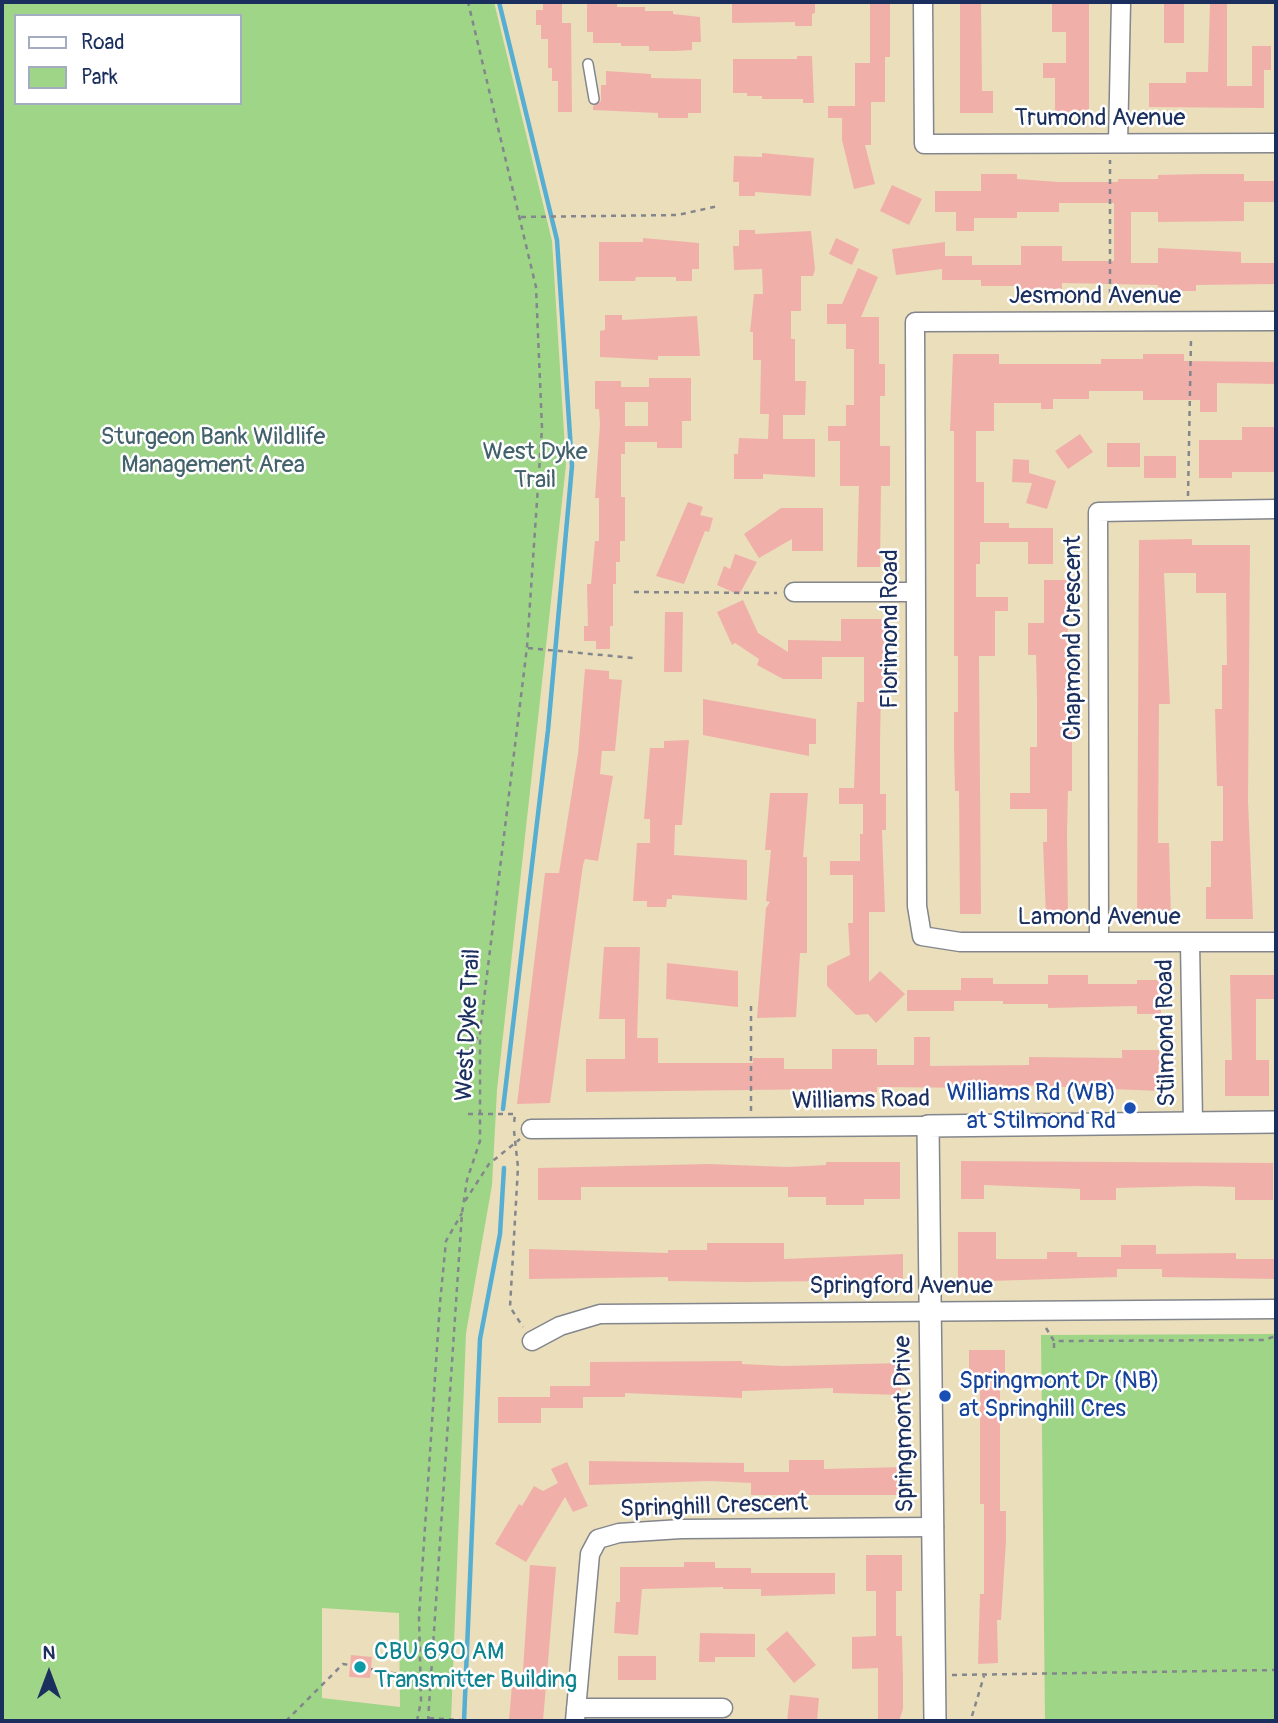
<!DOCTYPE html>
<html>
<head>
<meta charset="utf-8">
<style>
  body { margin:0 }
  #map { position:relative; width:1278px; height:1723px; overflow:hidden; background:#ebdebb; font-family:Pangolin,sans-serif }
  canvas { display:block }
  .frame { position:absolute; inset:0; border:4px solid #1b2f5e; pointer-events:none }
  .legend { position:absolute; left:14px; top:14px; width:228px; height:91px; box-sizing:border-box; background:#fff; border:2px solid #a4acbf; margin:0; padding:9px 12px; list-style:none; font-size:21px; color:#1b2f5e }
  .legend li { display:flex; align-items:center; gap:14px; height:35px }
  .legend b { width:35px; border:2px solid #a4acbf }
  .north { position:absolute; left:14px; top:1639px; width:70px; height:70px; -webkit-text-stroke:5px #fff; paint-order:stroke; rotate:0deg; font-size:19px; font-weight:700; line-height:28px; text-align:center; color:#1b2f5e }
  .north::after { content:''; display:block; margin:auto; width:24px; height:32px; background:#1b2f5e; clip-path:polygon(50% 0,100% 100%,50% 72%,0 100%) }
</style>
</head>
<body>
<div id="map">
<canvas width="1278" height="1723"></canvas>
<div class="frame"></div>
<ul class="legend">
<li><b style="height:9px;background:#fff"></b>Road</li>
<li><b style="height:19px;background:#9ed587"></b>Park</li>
</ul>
<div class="north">N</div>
</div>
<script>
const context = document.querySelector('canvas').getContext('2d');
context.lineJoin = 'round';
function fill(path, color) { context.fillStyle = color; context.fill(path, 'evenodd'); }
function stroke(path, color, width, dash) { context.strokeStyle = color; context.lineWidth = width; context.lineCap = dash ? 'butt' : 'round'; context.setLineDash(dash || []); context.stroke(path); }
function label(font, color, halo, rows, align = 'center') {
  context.font = font + ' Pangolin,sans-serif'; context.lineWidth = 5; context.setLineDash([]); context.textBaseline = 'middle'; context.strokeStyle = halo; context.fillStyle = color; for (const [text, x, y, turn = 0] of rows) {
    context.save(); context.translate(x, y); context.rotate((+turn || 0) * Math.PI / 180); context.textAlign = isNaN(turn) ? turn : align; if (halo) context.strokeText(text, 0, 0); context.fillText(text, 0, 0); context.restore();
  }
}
const green = new Path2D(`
  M2,2h492l58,239 14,224 -69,625 -5,95 -26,148 -15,388h-449zM16,16h224v87h-224zM322,1608l77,5 1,94 -78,-9z
  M1276,1334v387h-231l-4,-386z`);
const stream = new Path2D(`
  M499,2l58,238 15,226 -24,264 -45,379
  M464,1721l16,-382 20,-105 4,-66`);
const building = new Path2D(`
  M543,2h19v21h9l1,89h-14v-31h-6v-13h-4v-29h-7v-14h-5v-15h7z
  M732,2h83v11l-3,1v12h-17v-4l-63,1z
  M870,2h20v55h-5v45h-14v43h-6l10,39 -21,5 -12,-49v-22h-14v-12h27v-43h15z
  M960,2h21l1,89h11v22h-33z
  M1052,2h37v111h-34v-35h-12v-15h23v-31h-14z
  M1164,2h20v41h-20z
  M1210,2h17v84h25v-40h19v24h-7v38l-115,-1v-24h37v-11h22z
  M587,4h30v3h28v4h28v3l27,3 1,25h-9v8l-17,1h-26v-5h-28v-3h-28v-11h-6z
  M797,56h15l2,47h-11v-4h-41v-3h-15v-3h-14v-34h64z
  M606,71l45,3v4l50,1v34h-13v5h-30v-5l-65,-3v-4l8,-5v-16h5z
  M762,153l52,5 -3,38 -56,-4v4h-16v-14h-6l1,-26 28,1z
  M981,174h36v5l42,3h59v-3h40v-4l44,-1h42v7h32v21h-32v19l-86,1v-10h-27v51h27v-15l83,4v11h35v21l-80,1v6h-38v-6l-96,-2v10h-41v-7h-40v-6h-39v-11l-46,6 -4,-26 53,-7v14h27v9h49v-19h41v15h52v-58h-55v9h-42v6h-43v13h-18v-19h-21v-21h46z
  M892,185l30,14 -13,26 -29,-14z
  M739,230h16v4l56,-3 4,38 -2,7h-12v35h-10v28h4v42h11l-1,34h-22v24h32v38l-52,-3v5h-29v-25h4l1,-16 29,1 1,-25h-9l1,-54h-8v-28h-3l4,-38h9l-1,-25 -28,1 -1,-24h6z
  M643,238l56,5v26h-7v12h-16v-4h-40l-1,4h-36v-39h44z
  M836,238l23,11 -7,16 -23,-11z
  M858,268l20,9 -17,40h18v47h6v32h-5v50h10v40h-9l-1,81h-23l2,-81h-19v-45h-12v-15h18v-21h8v-56h-8v-25h-19v-20h15z
  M605,315h17v5l75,-4 3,40h-42v4l-58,-3v-26l5,-1z
  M953,354h46v10h102v-5h42v-5h41v7l92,1v22l-59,-1v29h-17v-12h-57v-9h-54v8h-36v10h-12v-6h-47v28h-18v51h8v41h25v5h44v36h-25v-22h-48v22h-4v33h32v14h-13v45h-16l2,258h-21l-1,-123h-4l-1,-46v-33h4v-56h-4v-225h-4z
  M649,378h42v43h-9v27h-25v-6h-32v12h-4v43h4v44h-5v21h-4v22h-3v42h-3v23h-14v-8h-12v-15h4l-1,-42h4l4,-43h4v-43h-4l5,-74 -1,-15h-4v-28h26v6h28zM625,402h23v24h-23z
  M1242,427h34v45h-44v6h-33v-38h43z
  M1080,434l13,18 -25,17 -13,-18z
  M1107,443h33v24h-33z
  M1144,456h32v22h-32z
  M1013,459l16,1v13l27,8 -9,28 -21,-6 6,-20 -20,-1z
  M688,502l15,5 -3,8 13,3 -4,14 -4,-1 -21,53 -28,-8z
  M781,508h42v43h-31v-12l-33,19 -15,-24z
  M1192,539v6h58l-2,256 5,118h-47v-32h5v-46h12v-55h-6l-2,-77h7v-44h5l-1,-72h-30v-20h-32l6,131h-11l-1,139h11l2,76h-34l2,-379z
  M735,554l22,8 -18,33 -22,-10 7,-19 6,3z
  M1044,580h23l1,80h3l1,43v88h-4l-1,42 1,85h-22l-3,-76h4v-33h-37v-16h20v-46h7v-48l-1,-44h-8v-32h16z
  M743,600l15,33 30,19v-12l53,1v-22h45l1,73h-6l-1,50v52h6v36h-4l3,82h-16v70l11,-11 25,23 -29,29 -8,-9 -12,1 -29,-29v-20l23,-11 -2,-32h5v-48h-23v-14h30v-27h3v-30h-24v-16h15l3,-86h7v-45h-42v22h-39l-26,-14 2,-6 -24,-16 -3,2 -15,-33z
  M665,612h18l-1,60h-18z
  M585,669l24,2v8l13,1 -7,71h-13l-2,23 13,2 -15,85 -13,-2 -2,6 -33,238 -33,1 28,-231h14l19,-119z
  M703,699l113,20v25h-7v12l-106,-21z
  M689,740l-7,85h-7l-1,30 73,5v40l-75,-5v4h-5l-1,8h-19v-6h-14l4,-58h13v-24h-6l6,-71h14v-7z
  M770,793h38l-5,64h4v96h-7l-4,64 -39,1 9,-110 4,-6 -4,-1 5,-51h-6z
  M604,947h36l-3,91h21v25h95v-5h31v11h48v-20h45v16h37v-28h16v29l99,-1v-8l93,1v-8h37v41l-141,-6v6h-32v-3l-109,-1v5h-45v-3l-246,3v-33h39v-40h-26z
  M667,963l71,8v36l-72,-8z
  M1048,975h40v9h49v-4h24v34h-24v-8l-89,2v-4h-45v-3h-49v10h-47v-21h54v-12h32v6h55z
  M1230,975h44v24h-18v61h13v36h-44v-36h7z
  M961,1161l312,2v37h-38v-13l-36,-1 -83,2v12h-36v-11l-96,-4v14h-23z
  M826,1162h74v37h-36v6h-38v-8h-38v-10h-207v13h-43v-32l170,-4 80,3 38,-2z
  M958,1232h38v27h51v-7h30v5h44v-12h35v9l80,-1v6h38v20l-112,-2v-8h-45v8l-159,5z
  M707,1243h77v16l119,-5v26l-156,2 -79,-1v-4l-139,2v-30l139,4v-3h39z
  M969,1350h36v33h-5v128h6v30l-5,79h-4l1,43 -20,1 2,-70h4v-90h-4v-121h-11z
  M742,1361v3l42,2 117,-3v32l-68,-2v-5l-91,3v7l-117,-5v4h-42v11h-42v15h-43v-26h52v-11h40v-24z
  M789,1460h35v9l81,-2v28h-154v-12l-41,-2 -121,4v-24l155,2v9h45z
  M567,1462l21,44 -15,6 -8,-15 -39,65 -31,-18 24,-40 3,2 12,-20 9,5 15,-8 -7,-14z
  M866,1555h36v36h-6v45h6l1,42v31l-4,12h-21v-53l-26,1v-32l24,-1v-45h-10z
  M684,1562h31v6h36v5h84v21l-74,2v-7h-38v-2l-81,2 -4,46 -24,-2 2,-31h4v-35h64z
  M530,1565l26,2 -13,154 -34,-1 3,-35h10z
  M787,1631l29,34 -22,18 -28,-34z
  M700,1633l55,1v23h-40v5h-16z
  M351,1655l21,2 -2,21 -21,-1z
  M618,1656h38v24h-38z
  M790,1695l29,3 -2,23h-30z`);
const path = new Path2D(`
  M521,217l157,-2 40,-9
  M1110,304v-144
  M1188,496l3,-158
  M634,592l143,1
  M528,648l105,10
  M465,1099l1,-43 14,-23
  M751,1111v-108
  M468,1114h47l-1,10
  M514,1131l4,36 -8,140 13,20
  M465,1201l24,-37 31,-25
  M1046,1328l8,13 210,-1 12,-4
  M1054,1348v-7
  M371,1669l59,11
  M952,1675l324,-5
  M972,1716l12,-40
  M429,1718l43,3
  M286,1721l57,-57 7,1
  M417,1721l4,-20 -2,-84 21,-314 6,-62 16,-28
  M428,1721l34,-508 5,-33 13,-39v-109l47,-385 15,-219 -6,-141 -68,-285`);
const service = new Path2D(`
  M588,64l6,35`);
const minor = new Path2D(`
  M923,2l1,142 352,-1
  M1118,143l3,-141
  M1276,321l-361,1 2,584 5,30 38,6h316
  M794,592h122
  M1099,941l-1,-429 178,-3
  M1190,942l3,181
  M531,1129l397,-3
  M532,1341l28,-15 40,-12 676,-5
  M576,1708h147
  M575,1721l15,-167 8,-15 21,-6 62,-4 253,-2`);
const tertiary = new Path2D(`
  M935,1721l-7,-595 348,-4`);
const markers = [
  [1130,1108,7,"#1a4fb4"],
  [945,1396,7,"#1a4fb4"],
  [360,1667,7,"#0f9aa8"]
];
const streetNames = [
  ["Trumond Avenue",1100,119],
  ["Jesmond Avenue",1095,297],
  ["Florimond Road",891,629,-90],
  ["Chapmond Crescent",1074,638,-90],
  ["Lamond Avenue",1099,918],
  ["West Dyke Trail",469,1025,-87],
  ["Stilmond Road",1167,1033,-91],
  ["Williams Road",861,1101,-1],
  ["Springford Avenue",901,1287],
  ["Springmont Drive",905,1424,-91],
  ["Springhill Crescent",714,1507,-2]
];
const parkNames = [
  ["Sturgeon Bank Wildlife",213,438],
  ["Management Area",213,466],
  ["West Dyke",535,453],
  ["Trail",535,481]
];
const transitNames = [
  ["Williams Rd (WB)",1116,1094],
  ["at Stilmond Rd",1116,1122],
  ["Springmont Dr (NB)",959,1382,"left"],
  ["at Springhill Cres",959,1410,"left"]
];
const cultureNames = [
  ["CBU 690 AM",374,1653],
  ["Transmitter Building",374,1681]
];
fill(green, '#9ed587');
stroke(stream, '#56afd3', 4.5);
fill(building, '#f0b0a9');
stroke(service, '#83868c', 12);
stroke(minor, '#83868c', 21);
stroke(tertiary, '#83868c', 24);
stroke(path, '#83868c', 2.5, [5, 5]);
stroke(service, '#fff', 9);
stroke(minor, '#fff', 18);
stroke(tertiary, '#fff', 21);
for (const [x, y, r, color] of markers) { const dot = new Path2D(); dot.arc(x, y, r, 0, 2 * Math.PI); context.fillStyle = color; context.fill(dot); stroke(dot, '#fff', 2.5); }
label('24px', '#1b2f5e', '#fff', streetNames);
label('24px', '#42616a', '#fff', parkNames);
label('24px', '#164399', '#fff', transitNames, 'right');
label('24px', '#0d838f', '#fff', cultureNames, 'left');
</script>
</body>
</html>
